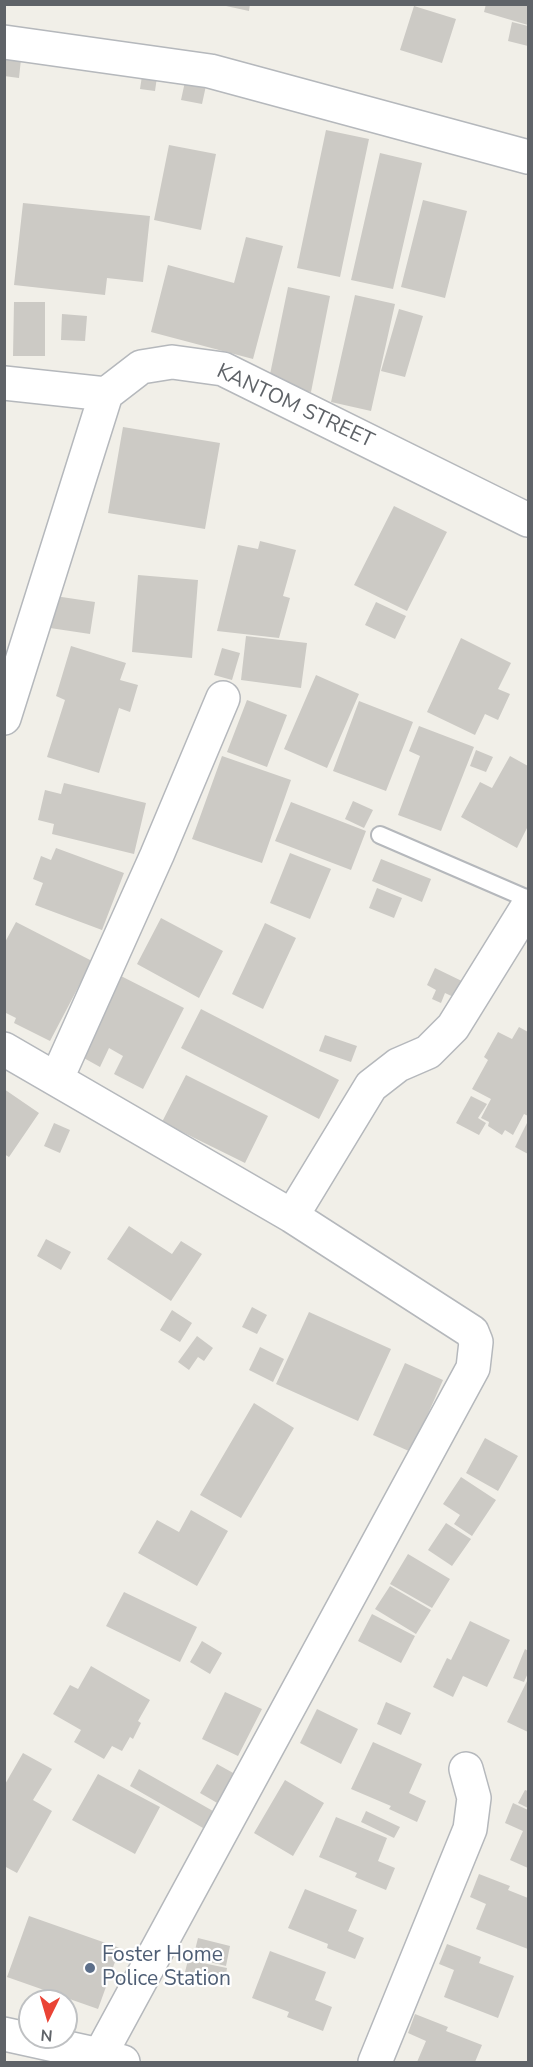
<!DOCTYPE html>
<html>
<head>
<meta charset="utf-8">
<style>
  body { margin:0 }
  #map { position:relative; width:533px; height:2067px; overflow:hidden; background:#f1efe8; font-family:"Nunito Sans",sans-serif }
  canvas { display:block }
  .frame { position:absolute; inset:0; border:6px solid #5f6368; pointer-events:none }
  .north { position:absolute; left:18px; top:1989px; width:60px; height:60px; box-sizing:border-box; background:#fff; border:2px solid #bfc1c3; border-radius:50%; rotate:185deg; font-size:16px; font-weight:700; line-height:24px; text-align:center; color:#5f6368 }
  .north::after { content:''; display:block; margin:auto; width:21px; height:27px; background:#ea4335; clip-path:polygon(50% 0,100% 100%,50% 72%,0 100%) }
</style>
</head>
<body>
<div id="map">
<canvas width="533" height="2067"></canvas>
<div class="frame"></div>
<div class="north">N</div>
</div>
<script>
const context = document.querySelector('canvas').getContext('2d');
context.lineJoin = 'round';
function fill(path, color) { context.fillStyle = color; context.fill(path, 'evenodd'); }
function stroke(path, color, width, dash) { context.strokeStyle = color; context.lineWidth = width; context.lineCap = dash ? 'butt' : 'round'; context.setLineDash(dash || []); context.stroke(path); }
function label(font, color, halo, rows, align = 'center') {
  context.font = font + ' "Nunito Sans",sans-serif'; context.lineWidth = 4.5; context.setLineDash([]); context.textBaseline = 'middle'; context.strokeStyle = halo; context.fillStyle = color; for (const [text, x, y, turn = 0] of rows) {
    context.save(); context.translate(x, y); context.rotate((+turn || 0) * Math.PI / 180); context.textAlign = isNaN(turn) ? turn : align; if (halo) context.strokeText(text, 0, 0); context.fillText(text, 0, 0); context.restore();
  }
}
const building = new Path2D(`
  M217,4h33l-1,7z
  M486,4h42v21l-44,-13z
  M414,6l42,13 -14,44 -42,-13z
  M512,22l16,4v20l-20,-5z
  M4,57l17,2 -2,19 -15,-2z
  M142,76l15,1 -2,14 -15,-2z
  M186,77l21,4 -5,23 -21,-4z
  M326,130l43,9 -29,138 -43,-9z
  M169,145l47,9 -15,76 -47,-10z
  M380,153l42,10 -29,126 -42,-9z
  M423,200l44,11 -22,87 -44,-11z
  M23,203l127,13 -7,66 -36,-4 -2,17 -91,-10z
  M246,237l37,9 -30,113 -102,-27 17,-67 66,18z
  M288,287l42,9 -19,96 -43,-8z
  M355,295l40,9 -24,107 -40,-9z
  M14,302h31v54h-32z
  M399,309l24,7 -18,61 -24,-6z
  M62,314l25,2 -2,25 -24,-1z
  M123,427l97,16 -15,86 -97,-16z
  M394,506l53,26 -40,79 -53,-26z
  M260,541l36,9 -13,46 7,2 -11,40 -62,-7 21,-86 20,4z
  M138,575l60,5 -6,78 -60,-6z
  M55,596l40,6 -5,32 -40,-6z
  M376,602l30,14 -11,23 -30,-14z
  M246,636l61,7 -6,45 -60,-8z
  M461,638l50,25 -13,26 12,5 -12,26 -13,-6 -10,21 -48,-23z
  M71,646l55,17 -6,17 18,5 -8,27 -11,-4 -20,65 -52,-16 18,-57 -9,-4z
  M222,648l18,5 -8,27 -18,-5z
  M316,675l43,19 -32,74 -43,-19z
  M247,700l40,15 -20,52 -40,-15z
  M359,701l54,21 -27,69 -53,-20z
  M419,726l55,21 -33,84 -43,-16 22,-59 -11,-5z
  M476,750l17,7 -7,15 -16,-6z
  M222,756l69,24 -29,83 -70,-24z
  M510,756l18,10v60l-11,22 -56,-31 19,-35 12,6z
  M64,783l82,20 -12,51 -82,-20 2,-10 -16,-4 7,-30 16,4z
  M353,801l20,9 -9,18 -19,-9z
  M291,802l75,29 -15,39 -76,-29z
  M56,848l68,25 -22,57 -67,-25 8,-22 -10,-4 8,-23 10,4z
  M290,853l41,16 -21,50 -40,-16z
  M381,859l50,20 -9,23 -50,-21z
  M377,888l25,10 -8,20 -25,-10z
  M161,918l62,33 -24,47 -62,-34z
  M16,922l76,39 -42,80 -36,-18 2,-5 -12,-6v-68z
  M265,923l31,15 -33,71 -31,-15z
  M435,968l35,17 -8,16 -17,-8 -4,10 -9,-4 4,-9 -9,-5z
  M117,974l67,34 -41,81 -29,-15 9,-18 -14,-8 -9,19 -18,-10z
  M201,1009l138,71 -20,39 -138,-71z
  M519,1027l9,5v84l-4,-2 -11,21 -8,-5 -3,5 -14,-9 1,-4 -8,-4 10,-19 -19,-10 16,-29 -4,-3 14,-25 14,7z
  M325,1035l32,11 -6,16 -32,-11z
  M186,1075l82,41 -23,47 -83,-41z
  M4,1089l35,24 -30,44 -5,-3z
  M471,1096l16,8 -9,14 8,5 -7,12 -23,-12z
  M528,1121v33l-13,-7z
  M54,1123l16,7 -10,23 -16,-7z
  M129,1226l43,28 9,-13 21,13 -31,47 -64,-42z
  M46,1239l25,13 -10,18 -24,-14z
  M252,1307l15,8 -10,19 -15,-7z
  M172,1310l20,13 -12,19 -20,-12z
  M309,1312l82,37 -33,72 -82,-37z
  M197,1336l16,12 -9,13 -6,-4 -9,13 -11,-8z
  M260,1347l24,12 -11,23 -24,-12z
  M405,1363l38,17 -32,72 -38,-17z
  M254,1403l40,25 -53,90 -41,-23z
  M485,1438l33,18 -20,35 -32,-18z
  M461,1477l35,23 -24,36 -18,-12 6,-9 -17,-11z
  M191,1510l37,21 -31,55 -59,-33 19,-33 22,12z
  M446,1523l25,16 -19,27 -24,-16z
  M408,1554l42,25 -18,29 -42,-24z
  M390,1586l41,24 -15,24 -41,-25z
  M124,1592l73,35 -17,35 -74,-36z
  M372,1614l43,22 -14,27 -43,-22z
  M470,1621l40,19 -23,47 -24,-11 -10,21 -20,-10 14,-29 4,2z
  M202,1641l20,12 -12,21 -20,-12z
  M525,1649l3,2v22l-4,9 -11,-4z
  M91,1666l59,34 -12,21 3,2 -8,16 -3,-2 -8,14 -10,-5 -8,13 -30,-17 7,-12 -28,-16 17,-29 8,4z
  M528,1679v53l-21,-10z
  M225,1692l37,17 -24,47 -36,-17z
  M386,1702l25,11 -10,22 -24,-11z
  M317,1709l41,20 -17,35 -41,-21z
  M373,1742l49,22 -13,29 17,8 -9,21 -28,-13 2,-3 -40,-17z
  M23,1753l29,16 -19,31 19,11 -35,62 -13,-7v-80z
  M217,1764l18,10 -16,30 -19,-11z
  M139,1769l74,42 -10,17 -73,-42z
  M98,1774l62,33 -25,47 -63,-34z
  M285,1780l39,23 -31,53 -39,-23z
  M525,1790l3,1v17l-10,-5z
  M513,1803l15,7v58l-18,-8 13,-29 -18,-8z
  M366,1811l34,16 -6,11 -33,-16z
  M336,1817l51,21 -9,23 17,7 -9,22 -31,-13 2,-4 -38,-16z
  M479,1874l31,12 -2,4 20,8v51l-52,-20 10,-25 -16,-7z
  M305,1889l52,21 -9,21 16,7 -9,21 -28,-11 1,-4 -40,-16z
  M29,1916l91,32 -22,61 -91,-32z
  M198,1938l32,8 -4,20 -33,-8z
  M447,1944l34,13 -2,6 35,13 -16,42 -54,-21 10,-27 -15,-6z
  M270,1951l56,21 -11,28 17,7 -9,24 -36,-14 2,-5 -37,-14z
  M188,1960l39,8 -2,13 -40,-9z
  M415,2014l33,13 -2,4 36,14 -7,17h-58l9,-21 -18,-8z`);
const lane = new Path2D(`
  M380,835l148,64`);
const street = new Path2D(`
  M4,42l206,29 318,86
  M4,383l102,11
  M4,718l102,-324 35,-27 31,-5 51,7 305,151
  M4,1049l288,167 180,116 4,10 -3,26 -373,687
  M57,1078l100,-223 66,-157
  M292,1216l79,-130 27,-21 30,-13 25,-25 75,-121
  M4,2034l96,21 23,7
  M375,2062l95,-233 4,-31 -8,-29`);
const markers = [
  [90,1968,6,"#5c6f8a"]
];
const streetNames = [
  ["KANTOM STREET",295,407,25]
];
const serviceNames = [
  ["Foster Home",102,1956],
  ["Police Station",102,1980]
];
fill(building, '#cccac5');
stroke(lane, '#b5b8bc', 20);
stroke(street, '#b5b8bc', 36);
stroke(lane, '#fff', 16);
stroke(street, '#fff', 33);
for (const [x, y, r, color] of markers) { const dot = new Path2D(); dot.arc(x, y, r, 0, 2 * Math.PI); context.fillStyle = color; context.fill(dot); stroke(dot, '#fff', 2); }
label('21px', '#5f6368', '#fff', streetNames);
label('21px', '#4e5e75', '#fff', serviceNames, 'left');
</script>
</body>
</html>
